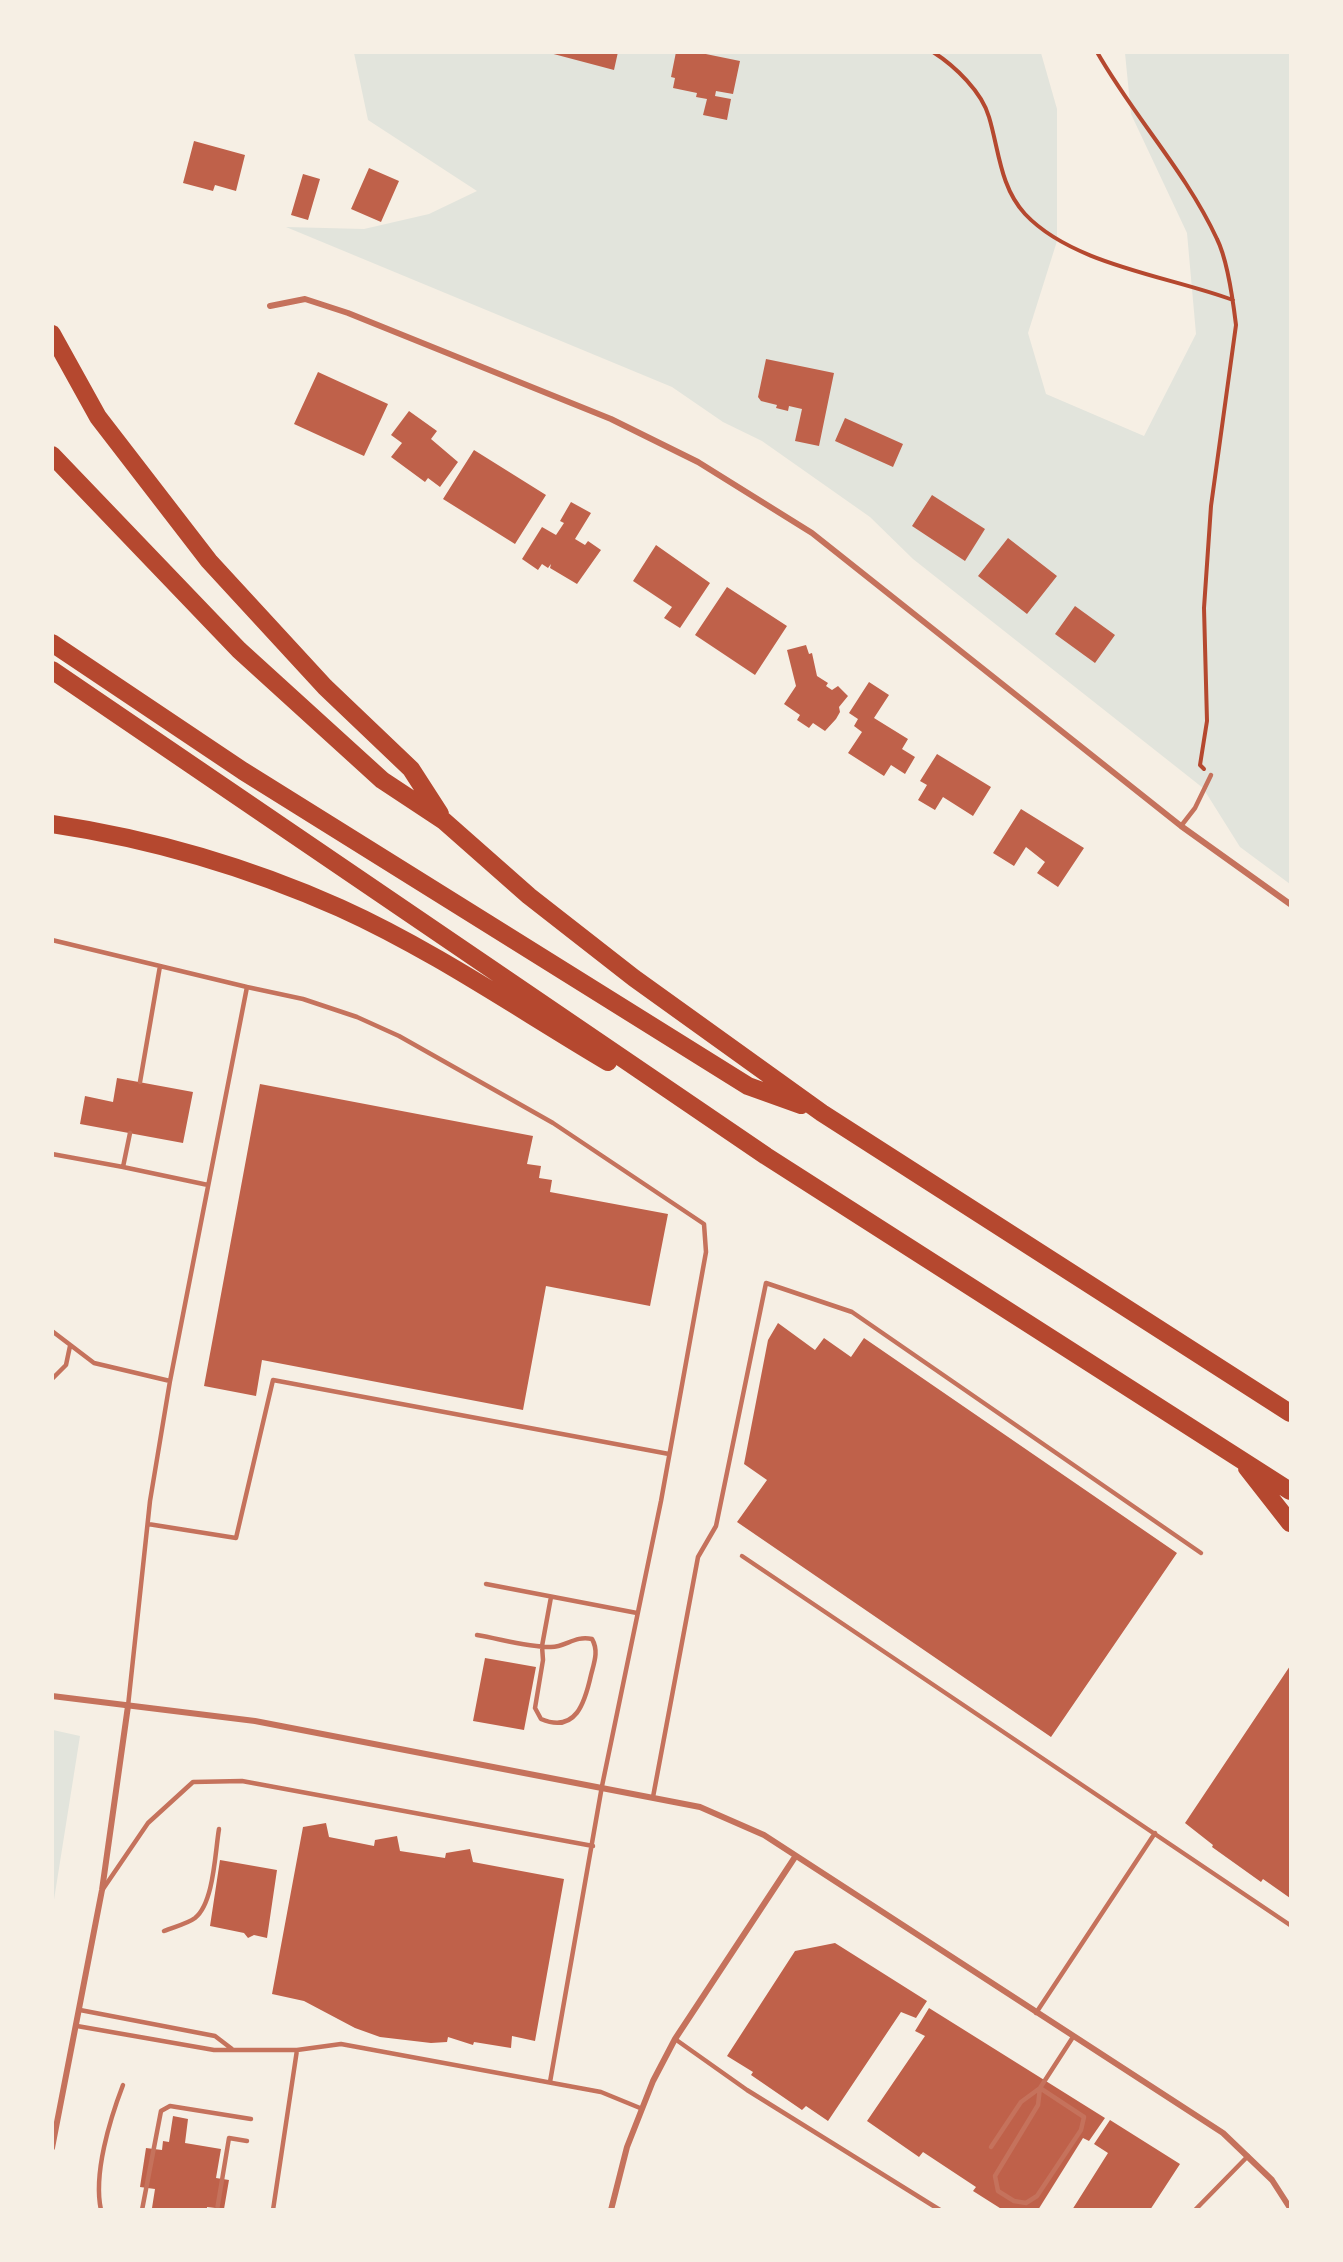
<!DOCTYPE html>
<html>
<head>
<meta charset="utf-8">
<style>
  body { margin:0 }
  #map { position:relative; width:1343px; height:2262px; overflow:hidden; background:#f6efe4; font-family:Commissioner,sans-serif }
  canvas { display:block }
  .frame { position:absolute; inset:0; border:54px solid #f6efe4; pointer-events:none }
</style>
</head>
<body>
<div id="map">
<canvas width="1343" height="2262"></canvas>
<div class="frame"></div>
</div>
<script>
const context = document.querySelector('canvas').getContext('2d');
context.lineJoin = 'round';
function fill(path, color) { context.fillStyle = color; context.fill(path, 'evenodd'); }
function stroke(path, color, width, dash) { context.strokeStyle = color; context.lineWidth = width; context.lineCap = dash ? 'butt' : 'round'; context.setLineDash(dash || []); context.stroke(path); }
const green = new Path2D(`
  M354,53h687l16,56v132l-29,92 18,61 98,42 52,-102 -9,-101 -56,-119 -6,-61h165v831l-50,-37 -37,-59 -290,-229 -43,-42 -108,-76 -39,-19 -51,-35 -386,-160 78,2 65,-15 48,-23 -109,-71z
  M53,1730l27,6 -27,170 -1,-176z`);
const building = new Path2D(`
  M546,52h72l-4,18z
  M676,52h20l44,9 -7,33 -17,-3 -1,5 16,3 -4,21 -24,-5 4,-16 -11,-2 1,-4 -24,-5 2,-10 -4,-1z
  M194,141l51,14 -9,36 -21,-6 -2,6 -30,-8z
  M369,168l30,13 -18,41 -30,-13z
  M303,174l17,5 -12,41 -17,-5z
  M766,359l68,14 -15,73 -24,-5 7,-32 -13,-3 -1,5 -12,-3 1,-3 -16,-4 -3,-4z
  M318,372l70,32 -24,52 -70,-32z
  M409,411l28,20 -6,8 27,23 -18,25 -12,-9 -3,4 -34,-25 11,-14 -11,-8z
  M845,418l58,26 -10,23 -58,-26z
  M474,450l72,45 -31,49 -72,-45z
  M932,495l53,34 -20,32 -53,-35z
  M571,502l20,11 -16,26 10,6 3,-4 13,9 -24,34 -27,-16 1,-4 -3,4 -6,-4 -4,6 -16,-11 20,-32 14,8 8,-12 -4,-2z
  M1008,538l49,38 -30,38 -49,-38z
  M656,545l54,38 -30,45 -16,-10 8,-11 -39,-26z
  M727,587l60,39 -32,49 -60,-40z
  M1075,606l40,29 -20,28 -40,-29z
  M806,645l3,9 3,-1 5,23 11,7 -2,3 6,4 6,-4 10,10 -9,11 1,5 -4,7 -11,12 -12,-8 -4,5 -12,-8 3,-5 -16,-11 12,-18 -9,-36z
  M869,682l20,13 -15,23 34,21 -6,10 13,8 -10,17 -14,-9 -7,11 -36,-23 14,-21 -8,-6 4,-7 -9,-6z
  M937,754l54,33 -18,29 -30,-19 -8,13 -17,-10 9,-15 -7,-4z
  M1021,809l63,39 -26,39 -21,-14 8,-11 -19,-15 -12,19 -21,-13z
  M117,1078l76,14 -10,51 -103,-19 5,-28 28,6z
  M260,1084l273,52 -6,28 14,2 -2,12 13,2 -2,12 118,22 -18,92 -104,-20 -23,124 -261,-50 -6,36 -52,-10z
  M778,1323l37,27 9,-12 27,19 13,-19 313,215 -126,184 -314,-215 30,-42 -23,-16 24,-124z
  M485,1658l51,9 -12,63 -51,-9z
  M1290,1666v232l-27,-19 -2,3 -49,-35 1,-2 -28,-22z
  M326,1823l3,14 45,9 1,-6 22,-4 3,15 45,7 1,-5 24,-4 3,13 91,17 -29,162 -23,-5 -1,12 -37,-6 -1,3 -25,-8 -1,5 -16,1 -51,-6 -25,-9 -51,-27 -32,-7 31,-167z
  M220,1860l57,10 -10,68 -13,-3 -6,3 -4,-5 -34,-7z
  M835,1943l92,58 -11,17 -15,-6 -73,109 -22,-15 -4,4 -51,-35 2,-3 -26,-16 68,-105z
  M929,2008l176,110 -16,23 -6,-3 -45,72h-35l-30,-19 3,-4 -53,-35 -4,5 -52,-36 58,-85 -10,-5z
  M173,2116l15,3 -3,24 36,6 -5,29 13,2 -5,29 -17,-2v3l-55,-2 3,-19 -15,-2 6,-39 16,2 1,-9 6,1z
  M1110,2120l70,44 -30,46h-78l36,-57 -14,-9z`);
const path = new Path2D(`
  M933,52c22,14 49,40 56,65 10,33 11,70 36,97 48,51 144,62 208,86
  M1097,52c37,65 89,120 120,187 11,22 16,61 19,86l-25,181 -7,102 3,113 -7,44 4,4`);
const service = new Path2D(`
  M1181,826l14,-18 16,-33
  M52,940l195,47
  M140,1082l20,-116
  M130,1133l-7,34 85,18
  M52,1154l71,13
  M52,1331l42,32 76,18
  M52,1379l14,-14 4,-19
  M148,1524l88,14 37,-158 396,74
  M742,1556l548,369
  M486,1584l151,29
  M477,1635c24,4 50,12 74,12 15,0 24,-12 41,-8 7,12 2,24 -1,36 -6,27 -15,59 -50,44l-6,-11 8,-48 -1,-14 9,-49
  M128,1706l22,-205 20,-120 77,-394 56,12 54,18 42,19 154,87 151,101 2,28 -45,249 -59,285 -52,296
  M653,1797l45,-240 18,-31 50,-243 86,29 349,241
  M103,1889l45,-66 45,-41 49,-1 351,65
  M164,1931c9,-4 23,-7 31,-13 19,-15 20,-66 24,-89
  M80,2010l135,26 17,13
  M1036,2013l119,-180
  M77,2026l137,24h83l44,-6 260,48 39,16
  M675,2039l72,51 193,120
  M1040,2088l44,29 -3,13 -44,66 -11,7 -12,-2 -16,-10 -3,-15 43,-71z
  M991,2147l30,-45 19,-14 33,-51
  M101,2210c-8,-36 9,-91 22,-125
  M142,2210l19,-99 9,-5 81,13
  M217,2210l12,-72 18,3
  M273,2210l24,-160
  M1195,2210l53,-54`);
const minor = new Path2D(`
  M270,306l35,-7 43,14 263,106 87,43 114,71 369,293 109,78
  M52,1696l203,25 445,86 64,28 459,298 49,47 18,28
  M52,2148l50,-258 26,-184
  M611,2210l16,-63 26,-66 22,-42 120,-182`);
const motorway = new Path2D(`
  M52,334l46,83 111,144 116,126 86,82 29,45
  M52,455l187,195 143,130 62,41 85,75 105,82 188,135 468,300
  M52,643l191,128 505,315 53,19
  M52,670l714,486 524,335
  M52,824c100,15 196,43 288,84 93,42 180,102 268,154
  M1247,1468l43,55`);
fill(green, '#e2e4dc');
fill(building, '#bf614a');
stroke(path, '#b5482f', 4);
stroke(service, '#c5725c', 4.5);
stroke(minor, '#c5725c', 6);
stroke(motorway, '#b5482f', 18);
</script>
</body>
</html>
